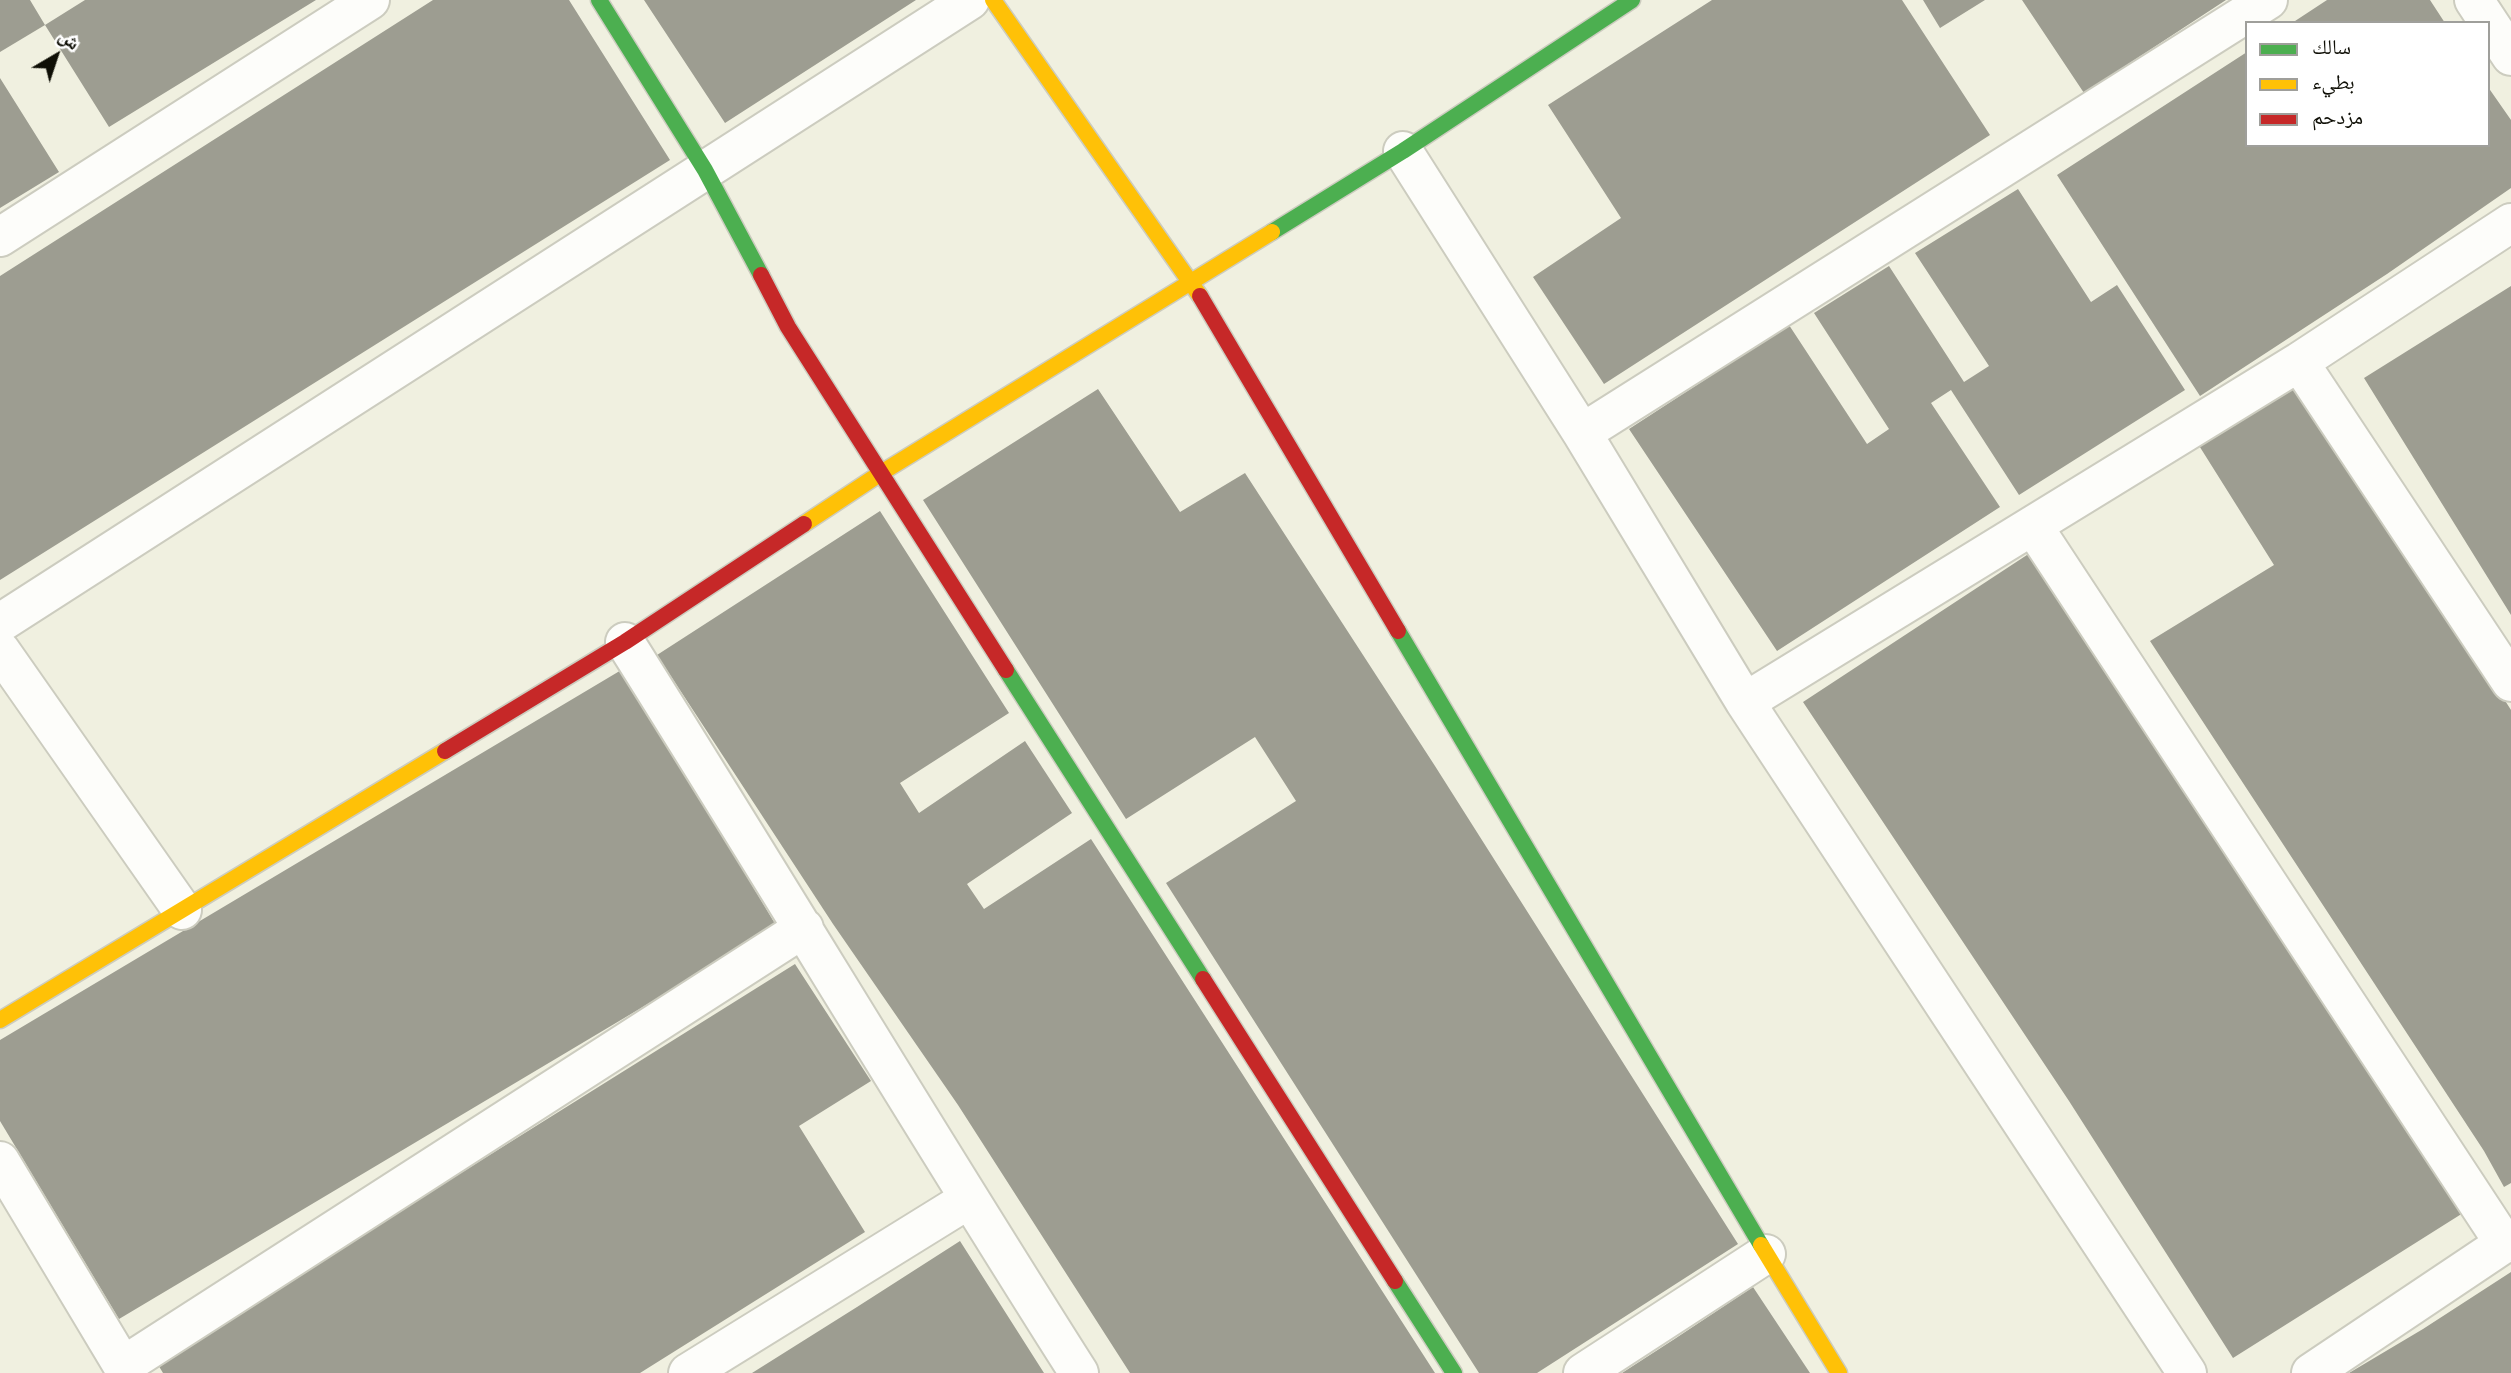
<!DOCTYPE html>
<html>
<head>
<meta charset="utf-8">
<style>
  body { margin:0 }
  #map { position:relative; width:2511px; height:1373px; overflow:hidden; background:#f0f0e0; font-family:Jost,"Noto Naskh Arabic",sans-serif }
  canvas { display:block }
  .legend { position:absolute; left:2245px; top:21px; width:245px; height:126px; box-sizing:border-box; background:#fff; border:2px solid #9f9f9b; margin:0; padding:9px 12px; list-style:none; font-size:21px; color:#0f0f06 }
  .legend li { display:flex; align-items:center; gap:14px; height:35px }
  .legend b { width:35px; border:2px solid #9f9f9b }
  .north { position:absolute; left:21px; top:21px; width:70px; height:70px; -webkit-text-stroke:5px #fff; paint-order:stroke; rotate:39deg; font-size:19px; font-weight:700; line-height:28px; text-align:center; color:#0f0f06 }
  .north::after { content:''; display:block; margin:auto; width:24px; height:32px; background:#0f0f06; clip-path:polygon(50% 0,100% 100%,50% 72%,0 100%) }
</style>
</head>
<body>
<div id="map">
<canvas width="2511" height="1373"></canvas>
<ul class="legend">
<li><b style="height:9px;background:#4caf50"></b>سالك</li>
<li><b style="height:9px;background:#ffc107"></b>بطيء</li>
<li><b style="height:9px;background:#c62828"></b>مزدحم</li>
</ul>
<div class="north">ش</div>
</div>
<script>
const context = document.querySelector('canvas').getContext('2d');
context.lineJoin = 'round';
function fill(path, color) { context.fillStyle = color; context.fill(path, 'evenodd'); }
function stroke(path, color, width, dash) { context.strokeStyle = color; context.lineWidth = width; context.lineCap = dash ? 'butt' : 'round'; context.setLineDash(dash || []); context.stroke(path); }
const building = new Path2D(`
  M0,0h30l15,25 -45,27z
  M85,0h231l-207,127 -64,-102z
  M433,0h136l101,160 -670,420v-304z
  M644,0h272l-191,123z
  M1712,0h190l88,135 -386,249 -71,-107 88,-59 -73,-113z
  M1923,0h62l-45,28z
  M2022,0h204l-142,93z
  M2327,0h103l15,23h-153z
  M2247,52v93h241v-58l23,33v68l-124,86 -187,122 -143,-221z
  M0,78l59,94 -59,36z
  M2018,189l73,113 26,-17 68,105 -166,105 -68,-105 -20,13 69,104 -223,144 -148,-222 160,-104 78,119 22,-15 -75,-116 75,-47 75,116 25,-16 -74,-113z
  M2511,286v329l-147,-237z
  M2302,382l209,328v473l-7,4 -20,-36 -334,-510 124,-76 -76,-121z
  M1098,389l82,123 65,-39 190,293 303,478 -201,129h-58l-313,-490 130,-82 -41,-64 -129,82 -203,-319z
  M880,511l129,202 -109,70 19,30 106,-72 47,72 -105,71 17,25 107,-70 344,534h-305l-172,-268 -125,-181 -176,-269z
  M2030,553l433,660 -230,145 -164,-257 -266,-399z
  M623,669l154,258 -658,392 -119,-198v-81z
  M795,964l76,117 -72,45 66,106 -225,141h-477l-6,-10z
  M960,1241l84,132h-292l105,-66z
  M2511,1272v101h-162l74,-44z
  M1753,1287l57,86h-188l51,-33z`);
const street = new Path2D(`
  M2474,0l37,56
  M1403,151l179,282 163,269 442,671
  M0,237l370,-237
  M2299,362l212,320
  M1582,433l686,-433
  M2033,526l471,717
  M0,623l970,-623
  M625,642c153,243 300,489 454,731
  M0,650l182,260
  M1745,702l554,-340 212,-139
  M0,1161l127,212
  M123,1366l681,-438
  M688,1373l281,-174
  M1583,1373l183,-119
  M2311,1373l200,-134`);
const fast = new Path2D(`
  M599,0l106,170 56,105
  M1272,232l131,-81 229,-151
  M1398,631l363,614
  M1006,670l197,309
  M1395,1281l59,92`);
const slow = new Path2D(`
  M993,0l207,296
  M804,524l77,-51 391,-241
  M0,1020l445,-269
  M1761,1245l78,128`);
const jam = new Path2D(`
  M761,275l27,52 218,343
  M1200,296l198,335
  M445,751l180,-109 179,-118
  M1203,979l192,302`);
fill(building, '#9d9d91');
stroke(street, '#ccccbf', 42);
stroke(fast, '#ccccbf', 19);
stroke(slow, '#ccccbf', 19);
stroke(jam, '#ccccbf', 19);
stroke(street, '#fdfdfa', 38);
stroke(fast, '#4caf50', 16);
stroke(slow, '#ffc107', 16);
stroke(jam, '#c62828', 16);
</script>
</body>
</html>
